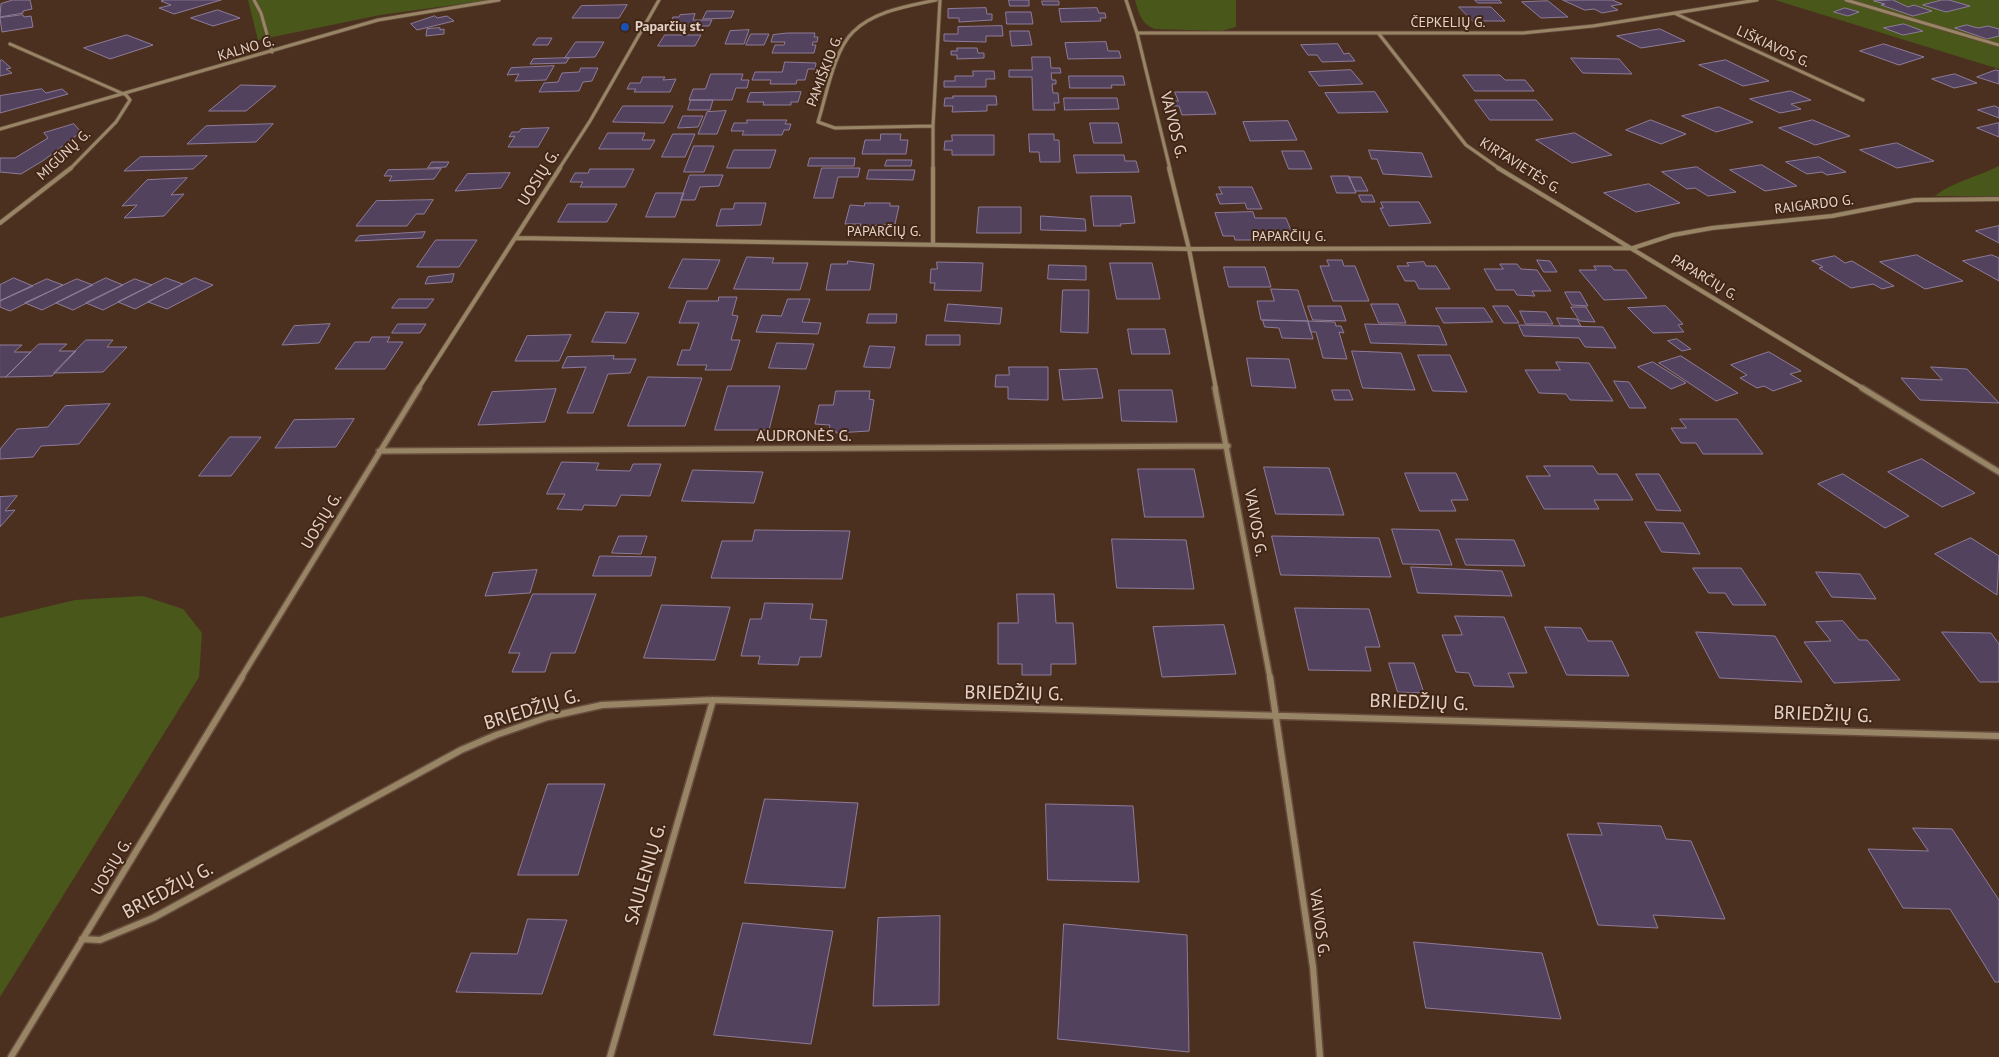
<!DOCTYPE html>
<html>
<head>
<meta charset="utf-8">
<style>
  body { margin:0 }
  canvas { display:block; background:#4c301f }
</style>
</head>
<body>
<canvas width="1999" height="1057"></canvas>
<script>
const context = document.querySelector('canvas').getContext('2d');
context.lineJoin = 'round';
function fill(path, color) { context.fillStyle = color; context.fill(path, 'evenodd'); }
function stroke(path, color, width, dash) { context.strokeStyle = color; context.lineWidth = width; context.lineCap = dash ? 'butt' : 'round'; context.setLineDash(dash || []); context.stroke(path); }
function label(font, color, halo, rows, align = 'center') {
  context.font = font + ' "PT Sans",sans-serif'; context.lineWidth = 4; context.setLineDash([]); context.textBaseline = 'middle'; context.strokeStyle = halo; context.fillStyle = color; for (const [text, x, y, turn = 0] of rows) {
    context.save(); context.translate(x, y); context.rotate((+turn || 0) * Math.PI / 180); context.textAlign = isNaN(turn) ? turn : align; if (halo) context.strokeText(text, 0, 0); context.fillText(text, 0, 0); context.restore();
  }
}
const green = new Path2D(`
  M248,0h242l-110,15 -122,25z
  M1135,0h101v27l-15,4 -66,-2c-14,-5 -16,-16 -20,-29z
  M1775,0h224v69z
  M1999,166v30h-64c19,-15 43,-19 64,-30z
  M143,596l40,13 19,24 -3,44 -199,320v-379l75,-18z`);
const building = new Path2D(`
  M13,0h17l2,9 -9,2v2l-23,4 1,-13z
  M221,0l-47,14 -15,-6 12,-3 -10,-4 3,-1z
  M1009,0h20v6h-19z
  M1475,0h24l3,3h-24z
  M1563,0h49l10,4 -11,2 7,4 -16,3 -8,-4 -9,1z
  M1893,0l15,7 6,-2 18,6 -19,5 -32,-11 4,-1 -11,-3z
  M1942,0h7l21,6 -24,6 -23,-7z
  M1042,1h17v4h-16z
  M1548,1l20,16 -27,1 -19,-16z
  M627,5l-8,13h-47l9,-12z
  M1459,7h32l14,14h-32z
  M986,8l1,6h5v6l-33,2v-4h-11v-9z
  M1097,8l2,5h6l1,5h-6l1,3 -40,1 -2,-13z
  M1845,8l14,4 -11,4 -14,-4z
  M218,10l22,8 -27,8 -22,-8z
  M707,11h27l-3,7 -28,1z
  M1006,12h25l2,12h-26z
  M695,14l-2,6h19l-3,6h-35l2,-4h-5l2,-5h6l1,-2z
  M23,15l1,2 7,-1 2,11 -31,5 -2,-14z
  M435,16l2,2 10,-2 7,5 -37,9 -6,-6z
  M1904,24l19,7 -20,4 -19,-7z
  M1967,25l11,3 10,-2 11,3v7l-12,3 -32,-11z
  M1002,26l1,10h-17v6l-42,-1v-7h14v-7z
  M440,28v2l4,-1v5l-18,2 1,-7z
  M1660,29l25,12 -44,7 -24,-12z
  M749,30l-5,14h-19l5,-13z
  M1010,31h19l3,14 -20,1z
  M788,33h27l-1,4h4l-1,5h-4l-1,3h4l-2,8h-42l3,-8h9l1,-3h-14l2,-7z
  M751,34h18l-5,11h-18z
  M127,35l26,10 -43,14 -26,-11z
  M665,35h36l-6,11h-37z
  M538,38h14l-4,7h-15z
  M576,42h28l-9,15 -30,1z
  M1106,42l2,9h11l2,7 -53,1 -3,-16z
  M1338,44l6,10 5,-1 6,8 -33,1 -5,-7h-9l-7,-10z
  M1884,44l40,13 -25,8 -39,-14z
  M957,48h20l1,5h6v5l-27,1v-4h-6v-4h6z
  M1032,57h18l1,11h9l1,5h-10l1,7h4v4h-4l1,9h5l1,10h-5l1,7h-22l-1,-33h-23v-7h23z
  M569,58l-3,5 -36,1 3,-5z
  M1571,58l48,1 13,15 -49,-1z
  M2,60l9,8 -5,1 6,4 -12,3v-15z
  M1726,60l43,21 -26,5 -44,-21z
  M785,62l31,1 -1,6h-7l-3,11h-8l-1,4h-26l1,-4h-19l3,-8h27z
  M554,66l-8,14 -31,1 4,-7 -12,1 4,-7z
  M581,68h17l-6,13 -9,1 -4,9 -40,1 5,-9 14,-1 4,-9 17,-1z
  M1351,70l12,14 -44,2 -10,-14z
  M1996,70l3,1v13l-22,-7z
  M973,71h21l1,8h-9v8h-42v-6h11v-5h18z
  M711,74h32l-2,6h8l-2,8h-11l-4,12h-43l4,-11h12z
  M1955,74l22,9 -23,5 -22,-9z
  M1463,75h37l5,5h20l9,11h-59z
  M1069,76h54l2,9h-14l1,3h-42z
  M643,77h22l-2,3 13,-1 -6,13h-36l2,-3h-9l3,-6h10z
  M241,85l35,1 -30,25h-37z
  M42,89l4,4 16,-4 6,5 -68,19v-17z
  M1791,91l20,9 -20,4 10,5 -21,4 -30,-14z
  M801,92l-3,10h-7v3h-28l1,-3h-17l3,-9z
  M1175,92h32l9,22 -34,1 -3,-9h-9l-2,-5h10z
  M1375,92l13,20 -50,1 -13,-20z
  M953,96h43l1,9h-10v6l-35,1 1,-6h-9l1,-8h8z
  M1064,98h53l2,11 -54,1z
  M691,100h22l-3,10h-22z
  M1475,100h61l17,20h-63z
  M623,106h50l-9,17 -51,-1z
  M1995,106l4,2v10l-21,-8z
  M1719,107l34,15 -37,10 -34,-16z
  M726,111l-9,23h-19l9,-22z
  M683,116h20l-5,11 -20,1z
  M747,120h40l-2,4h6l-2,6h-5l-2,5h-40l2,-4h-13l3,-8h13z
  M1651,120l35,14 -25,10 -35,-14z
  M1813,120l37,16 -35,9 -36,-17z
  M1288,121l9,19 -47,1 -7,-19z
  M1090,123h28l4,20h-28z
  M1999,123v14l-22,-9z
  M74,124l7,8 -37,28 -23,14 -21,-2v-14h15l33,-20 -4,-5z
  M273,124l-17,18 -69,2 19,-18z
  M549,128l-11,19h-30l7,-11 -6,1 3,-5h7l2,-3z
  M608,133h37l-3,7h13l-5,9h-51z
  M1575,133l37,22 -40,8 -36,-23z
  M673,134h22l-10,23h-23z
  M881,134h20l-1,6h8l-2,14h-44l3,-14h15z
  M1029,134h25v6h5l1,22h-20l-1,-10h-9z
  M952,135h42v20h-42v-5h-8l1,-9h7z
  M1897,143l37,18 -37,7 -37,-18z
  M694,146h20l-10,26h-20z
  M734,150h42l-6,18h-43z
  M1369,150l53,3 10,24 -49,-3 -6,-15h-5z
  M1282,151h22l8,18h-23z
  M1074,155h50l1,6h11l3,11 -62,1z
  M207,156l-14,13 -69,2 16,-14z
  M1819,157l27,15 -19,3 -5,-3 -15,2 -21,-12z
  M810,158h45l-1,8h-46z
  M887,160h25l-1,6h-26z
  M432,162h17l-3,5 -18,1z
  M1762,165l35,21 -32,5 -35,-21z
  M1697,167l39,25 -28,4 -13,-8 -8,1 -25,-17z
  M822,168h38l-2,9h-20l-5,21h-19z
  M441,169l-7,10 -45,2 3,-5h-8l4,-6z
  M590,169h44l-9,18h-45l3,-5h-13l5,-9h13z
  M869,170h46l-2,10 -46,-1z
  M510,173l-9,15 -46,3 12,-17z
  M690,175h33l-4,11 -19,1 -5,13h-14z
  M1331,176h18l7,17h-19z
  M1349,177h12l7,14h-12z
  M187,178l-16,17 13,-1 -20,22 -40,2 13,-13 -15,1 25,-26z
  M1649,184l31,19 -44,9 -32,-19z
  M1219,187h33l10,22h-15l-2,-6 -25,1 -4,-10h6z
  M656,193h28l-9,24h-29z
  M1359,195h13l3,7h-13z
  M1091,196h40l4,27 -15,1 1,2h-27z
  M433,200l-9,14h-8l-9,12h-51l20,-25z
  M1381,202h38l12,21 -42,3 -9,-18h3z
  M735,203h31l-5,22 -45,1 5,-17h12z
  M865,203h25v3h9l-4,18 -35,3 1,-3h-16l5,-19 14,1z
  M568,204h49l-10,18h-49z
  M979,207h42v26h-44z
  M1253,212l2,6h31l7,17h-13l1,5h-46l-1,-4h-11l-8,-23z
  M1041,216l44,3 1,12 -45,-1z
  M1999,226v17l-23,-12z
  M425,232l-3,6 -67,3 4,-5z
  M436,240h41l-18,27h-42z
  M1917,255l46,26 -38,8 -45,-27z
  M1992,255l7,3v23l-36,-20z
  M1835,256l10,7 7,-2 42,25 -12,3 -9,-5 -22,4 -32,-20 4,-1 -11,-6z
  M747,257l27,1 -2,5h36l-8,27 -66,-1z
  M683,259l37,1 -13,29 -38,-1z
  M1327,260h15l2,6h11l14,35h-36l-13,-35h9z
  M1537,260l13,1 7,11h-13z
  M848,261l26,3 -4,26h-44l5,-26h16z
  M937,262l46,1 -2,28 -47,-1 1,-7h-5l1,-14h6z
  M1424,262l2,4h10l14,23h-31l-4,-8h-10l-8,-15h12l-2,-3z
  M1110,263h42l8,36h-43z
  M1500,264h17l4,5 16,1 14,21h-19l3,5 -18,-1 -3,-5h-18l-12,-21h19z
  M1049,265l37,1v14l-38,-1z
  M1594,266h17l3,4h12l21,28 -43,2 -25,-30h17z
  M1224,267h41l6,20h-42z
  M454,274l-2,8 -27,2 3,-7z
  M14,278l19,8 -33,15v-16z
  M106,278l17,7 -50,25 -17,-7z
  M166,278l17,6 -48,25 -17,-7z
  M195,278l18,7 -46,24 -19,-7z
  M47,279l16,6 -53,26 -10,-4v-6z
  M77,279l16,6 -51,25 -17,-7z
  M135,279l17,6 -49,25 -17,-7z
  M1271,289l27,1 10,31 -47,-1 -4,-19h17z
  M1063,290h26l-1,43 -27,-1z
  M1565,292h15l8,14 -16,-1z
  M719,297h18l-5,18 6,1 -7,24h9l-9,30h-26l2,-5h-30l5,-15h8l9,-27h-20l8,-22h31z
  M399,299h35l-7,9h-35z
  M788,299h22l-8,23 19,1 -3,11 -62,-2 6,-17 19,1z
  M948,304l54,4 -2,16 -55,-3z
  M1371,304h27l8,19h-27z
  M1308,306h33l5,15 -33,-1z
  M1493,306h15l11,17h-15z
  M1666,306l17,18 -5,1 6,7 -31,1 -25,-25z
  M1571,307h15l9,15 -15,-1z
  M1436,308h48l9,14 -49,1z
  M1520,311l26,1 7,12h-27z
  M606,312l33,1 -13,30 -34,-1z
  M869,314h28l-1,9h-29z
  M1557,318l20,1 4,7h-20z
  M1263,320l45,1 5,18 -31,-1 -3,-10 -14,-1z
  M1308,321l27,1 1,4h5l3,7 -5,-1 8,27 -24,-1 -7,-26h-5z
  M330,324l-11,19 -37,2 12,-19z
  M398,324h28l-6,9h-28z
  M1365,324l74,2 8,19 -76,-2z
  M1519,325l84,2 13,21 -31,-1 -6,-9 -55,-2z
  M1128,329h37l5,25h-38z
  M571,335l-12,26h-44l12,-25z
  M927,335h33v10h-34z
  M372,337h18l-3,5h16l-18,27h-50l20,-27h14z
  M1677,339l14,10 -9,2 -14,-10z
  M86,340h27l-6,7h20l-24,25 -49,1z
  M777,343l37,1 -8,25 -37,-1z
  M39,344h28l-8,7h17l-24,25 -46,1z
  M0,345h22l-8,7h17l-25,25h-6z
  M870,346l25,1 -5,21 -26,-1z
  M1352,351l49,2 14,37 -52,-2z
  M1769,352l32,19 -11,3 12,7 -29,10 -9,-5 -7,2 -17,-10 7,-3 -16,-10z
  M1418,355h32l17,37 -34,-1z
  M614,356l-1,3h23l-6,14 -22,1 -15,39h-26l19,-46 -24,1 5,-11z
  M1681,356l57,37 -22,8 -57,-38z
  M1247,358l42,1 7,29 -44,-2z
  M1556,362l33,1 24,38 -43,-1 -4,-6 -27,-1 -14,-23h35z
  M1653,362l33,21 -15,6 -33,-22z
  M1009,367h39v33l-40,-1v-12h-13l1,-12h13z
  M1931,367l36,2 32,34 -79,-3 -19,-22 41,2z
  M1097,369l6,29 -40,2 -4,-30z
  M648,377l54,1 -17,48h-57z
  M1614,381l15,1 17,26h-16z
  M728,386h52l-11,44h-54z
  M556,389l-11,33 -67,3 14,-33z
  M1119,390h53l5,32 -55,-1z
  M1332,390h17l4,10h-18z
  M836,391h34l-1,8 5,1 -5,31 -33,2v-2h-7l1,-6 -15,-1 4,-19h14z
  M110,404l-31,40 -38,2 -8,11 -33,2v-10l17,-20 31,-2 17,-21z
  M354,419l-18,28 -61,1 19,-28z
  M1680,419h57l26,35h-60l-7,-11h-15l-10,-15h15z
  M230,437h31l-30,39h-32z
  M1922,459l53,34 -33,14 -54,-35z
  M562,462l37,1 -3,7 34,1 3,-7h28l-11,32 -29,-1 -5,11 -32,-1 -2,5 -25,-1 8,-15h-18z
  M1544,466h49l5,8h19l16,26h-39l5,9h-55l-18,-33h24z
  M1264,467l65,1 15,47 -68,-1z
  M1138,469h56l10,48h-59z
  M693,470l70,2 -9,31 -72,-2z
  M1405,473h51l12,27h-17l5,11h-36z
  M1636,474h23l22,37 -24,-1z
  M1843,474l66,42 -24,12 -67,-44z
  M17,496l-12,15 10,-1 -15,17v-30z
  M1645,522l38,1 17,31 -38,-2z
  M1392,529l47,1 13,35 -49,-1z
  M755,530l95,1 -8,48 -131,-1 11,-37h30z
  M619,536h28l-6,18 -29,-1z
  M1272,536l107,2 12,39 -110,-2z
  M1971,538l28,18 -2,39 -62,-41z
  M1112,539l74,1 8,49 -77,-1z
  M1456,539l58,1 11,26 -59,-1z
  M600,556l56,1 -5,19h-58z
  M1411,567l91,4 10,25 -94,-3z
  M1693,568h48l25,37h-33l-8,-12h-16z
  M537,570l-7,23 -45,3 8,-23z
  M1816,572l44,2 16,25 -44,-2z
  M533,594h63l-21,59h-24l-6,19h-33l8,-19h-11z
  M1017,594h37l2,29h17l3,41h-25v11h-29v-11h-24v-41h20z
  M765,603l48,1 -3,15 17,1 -6,37h-21l-2,8 -40,-1 2,-8h-19l9,-37h11z
  M662,605l68,2 -15,53 -71,-2z
  M1295,608l74,1 11,38h-15l6,24 -62,-1z
  M1455,616l49,1 23,56h-19l6,14 -40,-1 -5,-13 -13,-1 -14,-37h20z
  M1843,621l16,19h8l33,40 -66,3 -30,-41 27,-1 -15,-19z
  M1224,625l12,49 -74,3 -9,-50z
  M1545,627l36,1 7,13h24l17,35 -62,-1z
  M1696,632l79,4 27,46 -82,-4z
  M1942,632l49,1 8,11v38h-19z
  M1389,663h25l10,30 -26,-1z
  M548,784h57l-27,91h-60z
  M765,799l93,4 -13,85 -100,-5z
  M1046,804l87,2 6,76 -91,-2z
  M1598,823l63,3 5,13 25,2 34,78 -72,-4 5,13 -60,-3 -31,-91 35,1z
  M1913,828l39,1 47,71v82h-4l-45,-73 -47,-1 -35,-59 60,2z
  M940,916l-1,89 -66,1 5,-88z
  M528,919l39,1 -25,74 -86,-2 15,-39 46,1z
  M743,923l90,8 -22,113 -97,-9z
  M1064,924l123,11 2,117 -131,-13z
  M1414,942l128,11 19,66 -135,-11z`);
const streetFar3 = new Path2D(`
  M254,0l7,13 11,39
  M1126,0l11,33 33,136
  M1846,0l153,45
  M1674,13l189,87
  M1137,33h386l70,-7 164,-26
  M1379,34l87,111 34,24
  M10,44l116,51 4,5 -14,22 -46,47
  M933,126l-98,2 -17,-6c8,-25 16,-72 35,-90 21,-21 55,-26 83,-32
  M0,129l378,-109 121,-20
  M559,169l31,-48 69,-121
  M933,169v-43l7,-126`);
const streetFar2 = new Path2D(`
  M933,168v75
  M1169,168l20,81 27,140
  M1498,168l366,221
  M0,223l71,-55
  M516,238l673,11 444,-1 40,-13 39,-7 120,-12 83,-16 84,-1
  M418,389l142,-221`);
const streetFar1 = new Path2D(`
  M1215,388l55,290
  M1862,388l137,84
  M379,451l849,-5
  M241,678l178,-290`);
const street = new Path2D(`
  M1270,677l43,290 7,90
  M82,939l18,1 53,-22 308,-168 35,-15 52,-18 54,-12 111,-5 1286,36
  M11,1057l231,-380
  M610,1057l103,-357`);
const markers = [
  [625,27,5,"#1a4fb4"]
];
const farStreetnames = [
  ["ČEPKELIŲ G.",1448,23],
  ["LIŠKIAVOS G.",1773,47,25],
  ["KALNO G.",246,49,-16],
  ["PAMIŠKIO G.",825,71,-69],
  ["MIGŪNŲ G.",64,155,-43],
  ["KIRTAVIETĖS G.",1520,166,32],
  ["RAIGARDO G.",1814,205,-7],
  ["PAPARČIŲ G.",884,232],
  ["PAPARČIŲ G.",1289,237],
  ["PAPARČIŲ G.",1704,278,31]
];
const farPoinames = [
  ["Paparčių st.",635,27]
];
const streetNames = [
  ["VAIVOS G.",1173,125,76],
  ["UOSIŲ G.",539,178,-58],
  ["AUDRONĖS G.",804,436],
  ["UOSIŲ G.",322,521,-59],
  ["VAIVOS G.",1255,523,80],
  ["UOSIŲ G.",112,867,-59],
  ["VAIVOS G.",1319,923,82]
];
const nearStreetnames = [
  ["BRIEDŽIŲ G.",1014,694,1],
  ["BRIEDŽIŲ G.",1419,703,2],
  ["BRIEDŽIŲ G.",532,710,-17],
  ["BRIEDŽIŲ G.",1823,715,2],
  ["SAULENIŲ G.",646,874,-74],
  ["BRIEDŽIŲ G.",168,891,-28]
];
fill(green, '#49571a');
fill(building, '#52425e');
stroke(building, '#8d7b9a', 1);
stroke(streetFar3, '#684d3d', 4.5);
stroke(streetFar2, '#684d3d', 5.5);
stroke(streetFar1, '#684d3d', 8);
stroke(street, '#684d3d', 9);
stroke(streetFar3, '#978566', 3);
stroke(streetFar2, '#978566', 4);
stroke(streetFar1, '#978566', 5);
stroke(street, '#978566', 6);
for (const [x, y, r, color] of markers) { const dot = new Path2D(); dot.arc(x, y, r, 0, 2 * Math.PI); context.fillStyle = color; context.fill(dot); stroke(dot, '#412615', 2); }
label('14px', '#e5d2c8', '#412615', farStreetnames);
label('bold 14px', '#e5d2c8', '#412615', farPoinames, 'left');
label('16px', '#e5d2c8', '#412615', streetNames);
label('19px', '#e5d2c8', '#412615', nearStreetnames);
</script>
</body>
</html>
